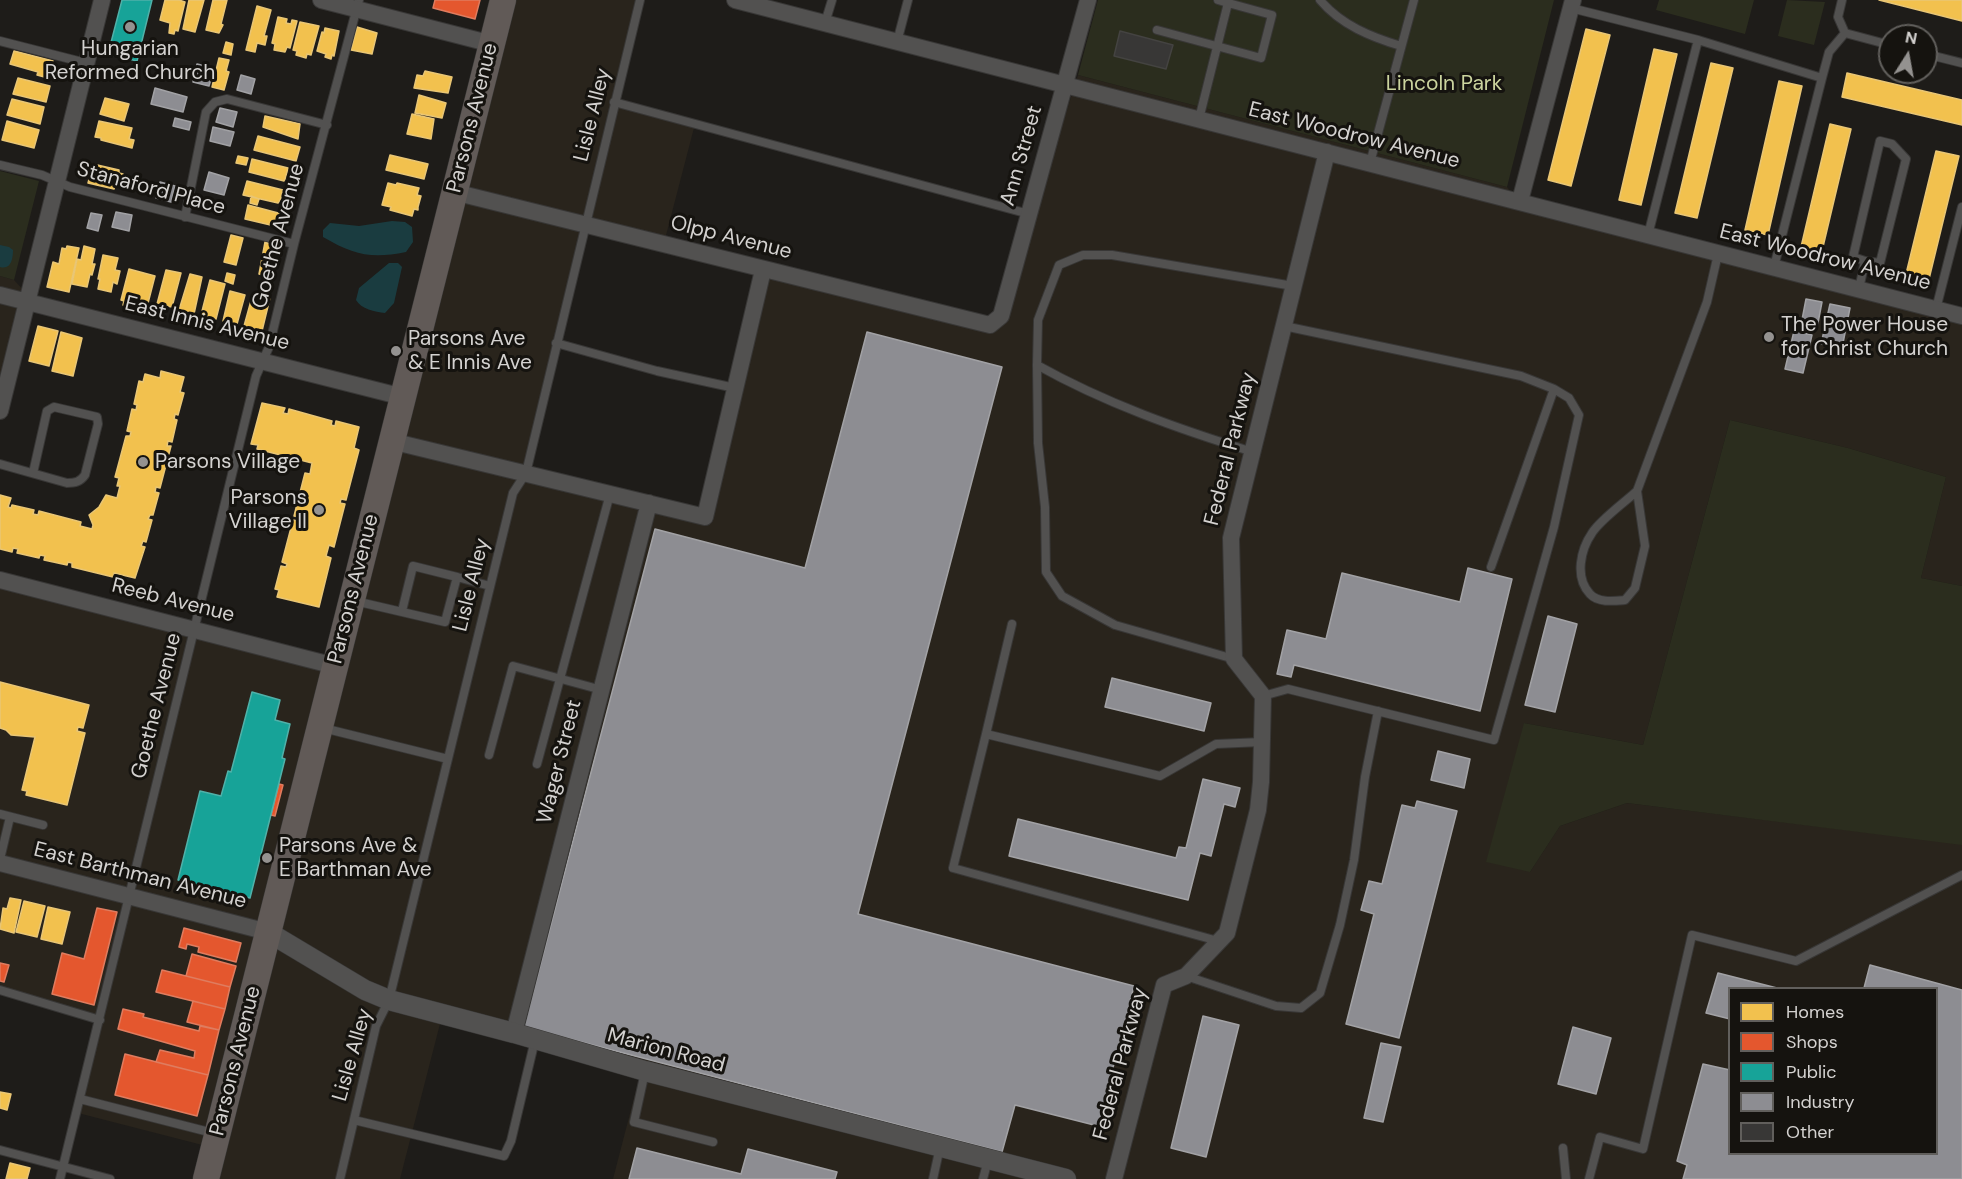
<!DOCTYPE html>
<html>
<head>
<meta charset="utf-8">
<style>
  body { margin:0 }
  #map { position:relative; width:1962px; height:1179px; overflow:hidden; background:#1e1c19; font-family:"DM Sans",sans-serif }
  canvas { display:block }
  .legend { position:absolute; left:1728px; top:987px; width:210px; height:168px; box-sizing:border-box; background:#15130f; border:2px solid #615f5c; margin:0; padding:8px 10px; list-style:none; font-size:18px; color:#d4d2d0 }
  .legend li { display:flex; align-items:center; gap:12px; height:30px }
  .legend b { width:30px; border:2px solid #615f5c }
  .north { position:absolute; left:1878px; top:24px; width:60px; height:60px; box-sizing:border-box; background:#15130f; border:2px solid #615f5c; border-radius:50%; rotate:11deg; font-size:16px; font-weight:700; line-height:24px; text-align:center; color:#d4d2d0 }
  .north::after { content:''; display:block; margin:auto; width:21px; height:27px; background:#949290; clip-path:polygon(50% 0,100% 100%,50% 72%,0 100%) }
</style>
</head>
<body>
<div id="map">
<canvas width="1962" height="1179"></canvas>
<ul class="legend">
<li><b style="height:16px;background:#f2c14e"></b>Homes</li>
<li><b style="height:16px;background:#e4572e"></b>Shops</li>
<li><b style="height:16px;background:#17a398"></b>Public</li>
<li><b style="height:16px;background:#8d8d92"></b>Industry</li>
<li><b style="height:16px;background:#383736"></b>Other</li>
</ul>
<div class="north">N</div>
</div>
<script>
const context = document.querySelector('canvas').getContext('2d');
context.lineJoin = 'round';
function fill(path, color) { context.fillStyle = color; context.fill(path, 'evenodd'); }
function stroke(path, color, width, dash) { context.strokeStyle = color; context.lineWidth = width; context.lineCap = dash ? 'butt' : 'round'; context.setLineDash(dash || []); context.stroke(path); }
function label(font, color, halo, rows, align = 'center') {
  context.font = font + ' "DM Sans",sans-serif'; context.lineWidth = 6; context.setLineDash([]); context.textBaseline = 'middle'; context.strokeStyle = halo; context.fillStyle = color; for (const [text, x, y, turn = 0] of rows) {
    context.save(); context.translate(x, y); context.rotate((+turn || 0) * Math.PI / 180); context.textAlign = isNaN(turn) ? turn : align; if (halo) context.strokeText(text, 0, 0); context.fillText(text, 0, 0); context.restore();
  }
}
const built = new Path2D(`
  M503,0h139l-25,103 78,21 -31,119 -80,-21 -62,249 178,44 63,-247 235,59 80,-252 429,112 15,18 440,113v268l-41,-8 25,-101 -98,-29 -118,-28 -87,325 -119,-22 6,149 30,-46 67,-23 335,41v335h-1349l28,-108 -200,-51 -41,159h-193l7,-31 -136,-35 24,-94 -102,-28v-415l336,85zM1730,988h206v166h-206z
  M0,276l14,4 14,15 -28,111z`);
const green = new Path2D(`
  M1098,0h456l-47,187 -429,-112z
  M1659,0h95l-9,34 -89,-24z
  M1787,0l38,2 -11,43 -36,-9z
  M0,171l39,10 -25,99 -14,-4z
  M1730,420l118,28 98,29 -25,101 41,8v259l-335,-42 -67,23 -30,46 -44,-10 38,-139 119,22z`);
const water = new Path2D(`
  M392,221l13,1 7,5 1,15 -7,10c-35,7 -52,3 -83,-15v-7l7,-7 29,3z
  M0,245l9,2 4,3c0,9 -2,20 -13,17z
  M389,263h9l4,4 -8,36 -9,10c-10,-1 -24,-4 -29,-13l3,-12z`);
const homes = new Path2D(`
  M165,0h14l6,2 -7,29 -3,-1 -1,4 -5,-1 1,-10 -10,-3z
  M189,0h15l-9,32 -12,-3z
  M213,0h14l-6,24 2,1 -4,8 -13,-3z
  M1879,0h83v21z
  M257,6l14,4 -7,26h3l-2,9 -8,-2 -2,9 -9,-2z
  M278,17l9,2 -1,4 5,1 1,-4 5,1 -7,27 -3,-1 -2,5 -11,-2 1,-6 -3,-1z
  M300,22l19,4 -8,29 -4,-1 -1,4 -10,-3 1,-4 -4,-1z
  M357,27l20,6 -5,21 -21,-4z
  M325,28l14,3 -5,25 -2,-1 -1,4 -6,-2 1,-3 -9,-3 5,-19 2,1z
  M1586,29l24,6 -39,151 -23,-6z
  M226,42l7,2 -2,11 -8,-2z
  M1654,49l23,5 -36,151 -22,-5z
  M14,51l39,10 -5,17 -11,-3 1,-3 -28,-8z
  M219,58l10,2 -3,11 3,1 -5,18 -12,-3z
  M1711,63l22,5 -36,150 -22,-5z
  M425,71l27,6 -4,16 -34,-5 3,-13 6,1z
  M1847,73l115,27v25l-120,-28z
  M18,78l32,8 -4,16 -33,-8z
  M1779,81l23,5 -34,149 -23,-5z
  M419,95l27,8 -4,15 -27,-5z
  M105,98l24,6 -5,17 -24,-7z
  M12,99l32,8 -4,17 -33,-9z
  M412,114l22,5 -3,20 -24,-5z
  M265,116l35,8 -2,15 -35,-12z
  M7,121l32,9 -5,18 -32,-8z
  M99,121l33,7 -3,11 5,1 -2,8 -31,-8v-2l-6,-1z
  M1830,124l21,5 -29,122 -21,-4z
  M258,136l42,11 -4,14 -42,-11z
  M1936,151l23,5 -30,123 -23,-5z
  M390,155l38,9 -4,15 -38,-9z
  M238,156l10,2 -2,7 -10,-2z
  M252,159l36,9 -3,11 -1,2 -35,-9z
  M93,164l26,6v3l4,1 -3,9 -4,-1 -2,7 -26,-6z
  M247,181l36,9 -3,11 -2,2 -35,-8z
  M388,183l8,2 1,-2 22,5 -2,7 4,1 -3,11v3l-4,-1 -2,7 -22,-6 1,-3 -9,-2z
  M251,196l8,3 -2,6 -7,-2z
  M248,205l34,9 -3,13 -34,-8z
  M231,235l12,3 -7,27 -12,-3z
  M265,242l12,4 -1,2 3,1 -7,28 -13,-3z
  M67,246l12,2 -10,44 -22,-5 6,-25 6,2 3,-16 4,1z
  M84,246l11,3 -3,15h3l-3,11 -2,-1 -3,13 -15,-3 5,-25 4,1z
  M103,255l15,3 -3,12 5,1 -3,13 -4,-2 -2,10 -13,-3 2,-10h-2z
  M129,269l26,7 -8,31 -2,-1 -1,5 -21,-6 1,-4 -3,-1z
  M166,270l15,3 -9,34 -15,-3z
  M227,273l8,2 -2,9 -8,-3z
  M190,274l12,3 -8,37 -15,-4z
  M210,280l15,4 -9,35 -15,-4z
  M230,291l15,4 -8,29 -14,-3z
  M261,296l9,2 -8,33 -18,-5 8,-29 8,2z
  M38,326l20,5 -9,35 -20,-5z
  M61,332l21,6 -9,38 -21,-5z
  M161,371l23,6 -4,15 4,1 -6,22 -3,-1 -1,5 3,1 -5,22 -4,-1 -1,5h4l-11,42 -4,-1 -1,5 4,1 -6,22h-3l-2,4 4,1 -6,22 -3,-1 -2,5 4,1 -10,31 -21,-5 -1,4 -41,-10v-4l-4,-1 -1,3 -23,-5 1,-4 -5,-1 -1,3 -22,-5 1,-4 -5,-1 -1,4 -12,-3v-54l11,3 -3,9 3,1 1,-3 22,5 -1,4 5,1 1,-4 42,11 -1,4 12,3 1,-4 -4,-10 10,-8 7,-12 11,3 3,-12h-3l2,-8 -4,-1 11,-41h4l1,-4 -4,-1 5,-22 4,1 1,-5 -3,-1 5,-23 4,1 2,-8 15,4z
  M262,403l23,5 -2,5 5,1 1,-5 43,12 -1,4 4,1 1,-5 23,6 -5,21 5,2 -13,50 -5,-1 -1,4 5,1 -11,43 -5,-2 -3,11 5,2 -12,49 -42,-10 2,-7 -4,-1 6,-23 5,1 1,-3 -5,-2 11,-42 5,1 1,-4 -5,-1 11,-43 5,1 2,-11 -55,-14 1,-4 -7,-1z
  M0,682l89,23 -6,23 -5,-1 -1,4 8,2 -18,72 -41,-10 1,-4 -5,-1 13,-53 -24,-2 -5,-5 -6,-2z
  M10,898l11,2 -7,33 -14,-4 3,-21 4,1z
  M24,901l21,5 -8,31 -21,-5z
  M48,907l22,5 -8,32 -21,-5z
  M0,1092l11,2 -4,16 -7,-2z
  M10,1163l20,5 -3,11h-21z`);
const shops = new Path2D(`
  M435,0h45l-5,19 -42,-11z
  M279,784l4,1 -8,31 -4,-1z
  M97,908l20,4 -23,93 -42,-11 10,-41 22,6z
  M184,928l57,15 -5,19 -38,-10 1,-5 -12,-3 -1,5 -7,-2z
  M192,954l44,12 -6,21 -44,-11z
  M0,963l9,2 -5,17 -4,-1z
  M162,970l68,17 -5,22 -69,-17z
  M193,1001l32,8 -6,21 -32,-8z
  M123,1009l21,5 -1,3 56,14 1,-5 19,4 -11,45 -52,-13 4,-12 34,8 1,-7 -77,-22z
  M125,1054l83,21 -11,41 -82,-21z`);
const public = new Path2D(`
  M122,0h30l-15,61 -29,-7z
  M252,692l28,8 -5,20 15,4 -8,34 3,1 -35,139 -72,-18 22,-89 21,5 7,-25 3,1z`);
const industry = new Path2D(`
  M197,64l17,4 -5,18 -16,-4z
  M241,75l14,4 -4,15 -14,-4z
  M155,88l32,9 -4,15 -32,-8z
  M220,108l17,4 -4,15 -17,-5z
  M175,118l16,4 -2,8 -16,-4z
  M213,127l21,5 -4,14 -20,-5z
  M209,172l20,6 -5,17 -20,-5z
  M160,182l15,4 -4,16 -15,-4z
  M116,212l16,3 -3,16 -17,-4z
  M91,213l11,2 -4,16 -11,-3z
  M1806,299l16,3 -5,26 -16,-3z
  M1830,304l20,4 -8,40 -21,-4z
  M1794,331l18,4 -9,38 -18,-4z
  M867,332l135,35 -144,547 276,72 -36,140 -83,-21 -13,47 -478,-125 131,-498 150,39z
  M1468,568l44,11 -32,132 -186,-46 -3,12 -14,-3 10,-44 39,9 16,-66 118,29z
  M1548,616l29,8 -22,88 -30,-7z
  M1112,678l99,25 -7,28 -99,-24z
  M1438,751l32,8 -6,29 -33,-8z
  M1203,779l37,9 -5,19 -11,-3 -13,52 -11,-3 -12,47 -179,-44 9,-37 158,39 3,-11 7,1z
  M1417,801l40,10 -58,227 -53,-14 28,-110 -13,-4 8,-29 13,3 20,-79 13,3z
  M1870,965l92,25v189h-279l4,-14 -10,-4 26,-97 27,6v84h206v-166h-72z
  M1718,973l59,15h-47v31l-24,-6z
  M1203,1016l36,9 -33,132 -35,-9z
  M1573,1027l38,11 -15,56 -38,-10z
  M1381,1043l20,4 -18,75 -19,-4z
  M637,1148l104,26 7,-25 89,23 -2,7h-206z`);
const building = new Path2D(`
  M1120,31l53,14 -7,24 -52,-13z`);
const service = new Path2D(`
  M1320,0c21,25 51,37 81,46
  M1842,0l-4,17 7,16
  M1571,8l127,32
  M825,23l7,-23
  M1157,30l104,28 11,-43 -44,-12
  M0,41l86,22
  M897,42l11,-42
  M1926,54l36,9
  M1822,78l7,-26 16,-19 45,12
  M614,102l415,112
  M1199,119l29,-116 -10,-3
  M1370,163l44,-163
  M0,165l42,10 28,12 224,57
  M185,217l21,-105 9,-10 12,-3 100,26
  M1648,235l50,-195 124,38 -48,189
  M1859,289l6,-28 15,2 26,-104 -14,-15 -12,-3 -27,116 12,4
  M1936,309l26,-102
  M556,343l101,28 78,17
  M1037,365l1,78 7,64 1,65 16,24 53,29 119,34
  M1253,452c-75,-23 -148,-49 -216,-87l1,-45 21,-55 24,-10h29l181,31
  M0,464l67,19c8,0 13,-1 18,-8l13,-51 -1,-7 -43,-10 -7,4 -14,62
  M1637,491c-12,11 -37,29 -45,42 -11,16 -18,44 -2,61 8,9 24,7 35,6l10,-12 10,-42 -8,-55 70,-189 11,-48
  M1491,567l63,-178
  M355,601l90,21 12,-45 33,9
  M402,611l11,-45 44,11
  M1263,696l25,-7 206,51 60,-213 25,-112 -10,-17 -15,-9 -33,-13 -237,-50
  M323,728l125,31
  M986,734l26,-110
  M489,755l24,-89 89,24
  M537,764l73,-270
  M0,814l43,11
  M0,859l10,-42
  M1218,941l-265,-73 33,-134 174,42 56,-32 46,-2
  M1186,976l90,30 25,2 19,-15 20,-68 14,-65 11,-83 13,-66
  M0,990l100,30
  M645,1072l-11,50 79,20
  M80,1099l133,34
  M354,1120l150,36 7,-15 24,-101
  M1563,1148l3,31
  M0,1150l110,29
  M60,1179l196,-803 13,-29 25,-103 65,-244
  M340,1179l36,-153 13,-26 124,-507 13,-20 114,-473
  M933,1179l7,-32
  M983,1179l5,-19
  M1589,1179l11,-42 43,12 49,-214 104,26 166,-86`);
const minor = new Path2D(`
  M321,0l171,44
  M735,0l1227,316
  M454,192l536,133 11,-9 87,-316
  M1520,201l53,-201
  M0,295l403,102
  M0,411l102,-411
  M391,441l314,76 58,-247
  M0,580l335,86
  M0,863l268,69
  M514,1033l135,-530
  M1114,1179l50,-194 22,-9 41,-43 31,-123 3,-28 2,-86 -29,-37 -3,-121 96,-386`);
const tertiary = new Path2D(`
  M268,932l97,58 24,10 125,33 131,38 421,108`);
const primary = new Path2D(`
  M206,1179l297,-1179`);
const markers = [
  [130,27,6,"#949290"],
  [1769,337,6,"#949290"],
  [396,351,6,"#949290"],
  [143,462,6,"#949290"],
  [319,510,6,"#949290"],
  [267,858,6,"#949290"]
];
const poiNames = [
  ["Hungarian",130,49,"center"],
  ["Reformed Church",130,73,"center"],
  ["The Power House",1781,325],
  ["for Christ Church",1781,349],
  ["Parsons Ave",408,339],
  ["& E Innis Ave",408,363],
  ["Parsons Village",155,462],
  ["Parsons",307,498,"right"],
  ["Village II",307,522,"right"],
  ["Parsons Ave &",279,846],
  ["E Barthman Ave",279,870]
];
const parkNames = [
  ["Lincoln Park",1444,84]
];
const streetNames = [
  ["Lisle Alley",593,115,-76],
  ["Parsons Avenue",473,118,-76],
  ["East Woodrow Avenue",1354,136,14],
  ["Ann Street",1022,156,-74],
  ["Stanaford Place",151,189,15],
  ["Goethe Avenue",279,236,-75],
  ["Olpp Avenue",731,238,14],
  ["East Woodrow Avenue",1825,258,14],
  ["East Innis Avenue",207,324,14],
  ["Federal Parkway",1231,449,-76],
  ["Lisle Alley",472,585,-76],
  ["Parsons Avenue",354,589,-76],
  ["Reeb Avenue",173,601,14],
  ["Goethe Avenue",157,706,-76],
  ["Wager Street",560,762,-76],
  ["East Barthman Avenue",140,876,14],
  ["Marion Road",666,1051,15],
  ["Lisle Alley",353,1055,-74],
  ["Parsons Avenue",236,1061,-76],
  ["Federal Parkway",1121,1064,-75]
];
fill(built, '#29241c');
fill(green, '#2b2d1e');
fill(water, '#1a3c40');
fill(homes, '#f2c14e');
stroke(homes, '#e9c675', 1.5);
fill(shops, '#e4572e');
stroke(shops, '#df7c5f', 1.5);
fill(public, '#17a398');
stroke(public, '#50b1a9', 1.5);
fill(industry, '#8d8d92');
stroke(industry, '#a2a2a5', 1.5);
fill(building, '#383736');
stroke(building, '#444341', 1.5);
stroke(service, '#383736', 10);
stroke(minor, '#383736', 18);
stroke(tertiary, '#383736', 21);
stroke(primary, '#383736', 27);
stroke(service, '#525150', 8);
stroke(minor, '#525150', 16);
stroke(tertiary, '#525150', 20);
stroke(primary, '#615a57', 26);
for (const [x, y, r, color] of markers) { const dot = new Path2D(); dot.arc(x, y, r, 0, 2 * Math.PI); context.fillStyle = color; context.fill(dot); stroke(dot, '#15130f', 2); }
label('21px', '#d4d2d0', '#15130f', poiNames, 'left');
label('21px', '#cbd49e', '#15130f', parkNames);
label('21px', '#d4d2d0', '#15130f', streetNames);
</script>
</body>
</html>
